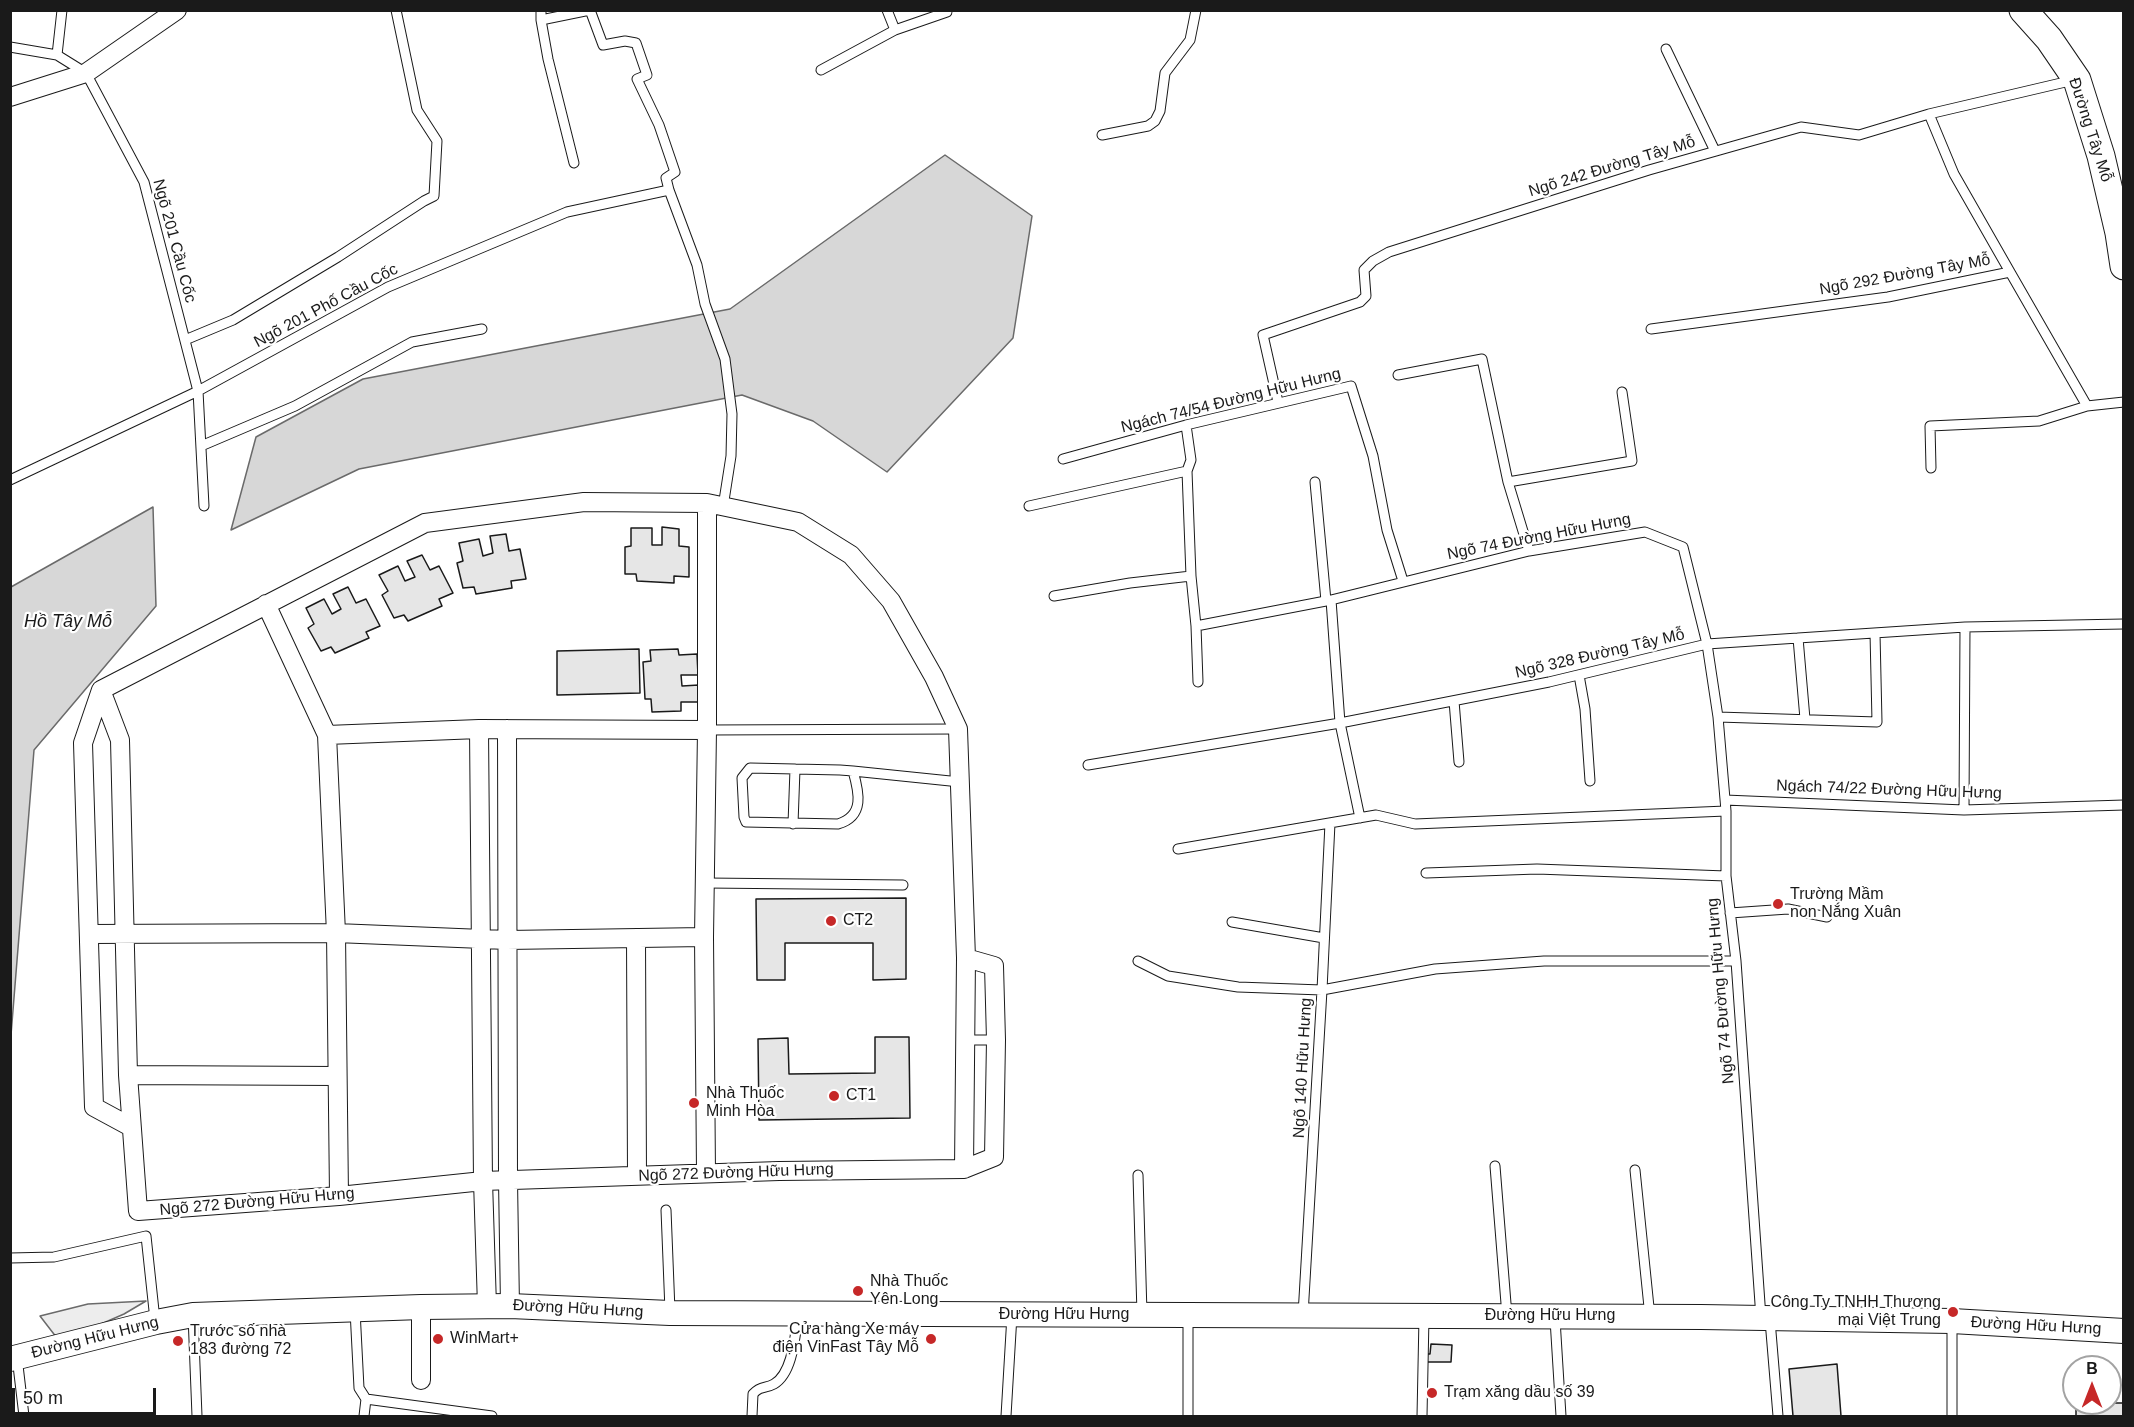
<!DOCTYPE html>
<html>
<head>
<meta charset="utf-8">
<style>
  body { margin:0 }
  #map { position:relative; width:2134px; height:1427px; overflow:hidden; background:#fff; font-family:Arial,sans-serif }
  canvas { display:block }
  .frame { position:absolute; inset:0; border:12px solid #1a1a1a; pointer-events:none }
  .north { position:absolute; left:2062px; top:1355px; width:60px; height:60px; box-sizing:border-box; background:#fff; border:2px solid #a3a3a3; border-radius:50%; rotate:0deg; font-size:16px; font-weight:700; line-height:24px; text-align:center; color:#1a1a1a }
  .north::after { content:''; display:block; margin:auto; width:21px; height:27px; background:#c62828; clip-path:polygon(50% 0,100% 100%,50% 72%,0 100%) }
  .scale { position:absolute; left:12px; top:1388px; width:144px; height:27px; box-sizing:border-box; border:3px solid #1a1a1a; border-top:0; padding-left:8px; font-size:18px; line-height:21px; white-space:nowrap; color:#1a1a1a; -webkit-text-stroke:4px #fff; paint-order:stroke }
</style>
</head>
<body>
<div id="map">
<canvas width="2134" height="1427"></canvas>
<div class="frame"></div>
<div class="north">B</div>
<div class="scale">50 m</div>
</div>
<script>
const context = document.querySelector('canvas').getContext('2d');
context.lineJoin = 'round';
function fill(path, color) { context.fillStyle = color; context.fill(path, 'evenodd'); }
function stroke(path, color, width, dash) { context.strokeStyle = color; context.lineWidth = width; context.lineCap = dash ? 'butt' : 'round'; context.setLineDash(dash || []); context.stroke(path); }
function label(font, color, halo, rows, align = 'center') {
  context.font = font + ' Arial,sans-serif'; context.lineWidth = 4.5; context.setLineDash([]); context.textBaseline = 'middle'; context.strokeStyle = halo; context.fillStyle = color; for (const [text, x, y, turn = 0] of rows) {
    context.save(); context.translate(x, y); context.rotate((+turn || 0) * Math.PI / 180); context.textAlign = isNaN(turn) ? turn : align; if (halo) context.strokeText(text, 0, 0); context.fillText(text, 0, 0); context.restore();
  }
}
const built = new Path2D(`
  M146,1301l-22,13 -64,28 -20,-26 48,-12z`);
const water = new Path2D(`
  M945,155l87,61 -19,122 -126,134 -74,-51 -71,-26 -383,74 -128,61 25,-93 107,-58 367,-70z
  M153,507l3,99 -122,144 -23,285v-448z`);
const building = new Path2D(`
  M662,527l17,2v17l10,1v30l-15,-1v7l-37,-2 -1,-7h-11v-27l6,-1v-18h21v17h10z
  M506,534l3,17 11,-2 6,30 -15,2 1,7 -36,6 -2,-7 -11,1 -6,-25 6,-2 -4,-18 20,-4 4,17 10,-3 -3,-17z
  M422,555l8,15 9,-4 14,27 -14,6 3,7 -34,15 -4,-6 -10,3 -12,-23 6,-4 -9,-16 19,-9 7,15 10,-4 -8,-16z
  M348,587l8,16 10,-4 14,27 -14,6 3,6 -34,15 -4,-6 -10,4 -13,-23 6,-4 -8,-16 18,-9 8,15 9,-5 -8,-15z
  M639,649l1,44 -83,2v-44z
  M678,649l1,6 18,-1 1,21h-17l1,11 17,-1 -1,17h-17v9l-29,1 -1,-13h-6l-2,-37 8,-1 -1,-11z
  M906,898v81l-33,1v-37h-88v37h-28l-1,-81z
  M875,1037h34l1,81 -151,2 -1,-81 30,-1 1,36 86,-1z
  M1431,1344l21,1 -1,17h-26l1,-8h4z
  M1837,1364l4,52h-48l-4,-47z
  M2076,1403h48v13h-48z`);
const lane = new Path2D(`
  M541,10v10l7,39 26,104
  M590,10l13,35 22,-4 11,2 11,32 -10,4 22,46 16,47 -9,6 3,12 28,75 8,39 20,55 7,55 -1,42 -8,51
  M887,10l8,20
  M541,20l49,-10
  M10,47l47,8 29,18 58,109 54,209 6,115
  M1666,49l49,102
  M57,55l5,-45
  M821,70l74,-40 52,-18
  M1929,114l25,60 56,98
  M1102,135l46,-9 7,-5 5,-10 5,-38 25,-33 6,-30
  M1651,329l237,-32 122,-25 77,134 37,-4
  M185,340l48,-20 105,-63 86,-56 10,-5 3,-55 -20,-31 -21,-100
  M1398,375l84,-16 26,123 21,69
  M1278,402l-15,-67 97,-33 6,-6 -2,-26 9,-9 16,-9 260,-82 152,-43 58,8 70,-21 145,-34
  M1186,425l5,35 -4,11 4,105 5,50 135,-26 198,-49 116,-19 38,15 24,97 11,73 8,94v65l10,85 25,357
  M201,446l94,-40 117,-64 70,-13
  M1063,459l123,-34 165,-39 22,70 14,74 16,51
  M1931,468l-1,-42 109,-5 48,-15
  M10,480l188,-89 190,-104 179,-75 102,-22
  M1315,482l11,119
  M1508,482l124,-21 -10,-69
  M1029,506l158,-35
  M1054,596l76,-13 61,-7
  M1331,600l9,123 20,95
  M1196,626l2,56
  M1798,638l7,81
  M1579,675l6,34 5,72
  M1454,701l5,61
  M1718,717l159,5 -2,-89
  M707,730l251,-1
  M1088,765l252,-42 209,-41 158,-38 258,-17 159,-3
  M853,771c6,21 12,45 -15,53l-92,-2 -2,-5 -2,-39 8,-10 90,2 13,1 107,11
  M1725,800l239,10 160,-5
  M1964,810l1,-183
  M793,824l2,-55
  M1178,849l198,-34 39,9 311,-13
  M1426,873l111,-4 189,7
  M706,883l197,2
  M1730,913l58,-4 39,8
  M1232,922l92,16
  M1138,961l30,15 70,11 84,3 113,-21 109,-8h192
  M965,1040h31
  M1495,1166l12,150
  M1635,1170l15,147
  M1138,1175l4,139
  M666,1210l4,101
  M10,1258l44,-1 92,-21 9,84
  M355,1310l4,78 7,11 -2,17
  M193,1315l4,101
  M1303,1315l19,-325 8,-167
  M1555,1319l6,97
  M1770,1320l8,96
  M1952,1321v95
  M17,1357l7,59
  M366,1399l126,17
  M752,1416l1,-22c8,-9 12,-5 21,-10 19,-11 21,-49 24,-68
  M1006,1416l6,-101
  M1188,1416v-99
  M1422,1416l2,-99`);
const street = new Path2D(`
  M10,97l76,-24 91,-63
  M266,604l61,131 9,198 3,263
  M101,690l19,50 8,335 10,136 201,-15 144,-15 296,-10 185,-2 30,-12 2,-117 -2,-74 -28,-8
  M479,729l4,452 4,125
  M507,729l1,451 2,126
  M327,735l152,-6 228,1v-227
  M89,934l247,-1 171,7 197,-3
  M636,938l1,238
  M128,1075l209,1
  M131,1127l-37,-20 -11,-364 18,-53 324,-167 159,-21 123,1 91,19 53,33 40,46 43,76 24,52 8,229 -2,211
  M706,1173l-2,-236 3,-207
  M421,1307v73`);
const secondary = new Path2D(`
  M10,1359l146,-37 37,-7 228,-8 89,-1 160,7 1031,4 251,4 172,10`);
const primary = new Path2D(`
  M2023,10l26,29 28,41 24,76 18,77 5,33`);
const markers = [
  [1778,904,6,"#c62828"],
  [831,921,6,"#c62828"],
  [834,1096,6,"#c62828"],
  [694,1103,6,"#c62828"],
  [858,1291,6,"#c62828"],
  [1953,1312,6,"#c62828"],
  [438,1339,6,"#c62828"],
  [931,1339,6,"#c62828"],
  [178,1341,6,"#c62828"],
  [1432,1393,6,"#c62828"]
];
const streetNames = [
  ["Đường Tây Mỗ",2090,130,72],
  ["Ngõ 242 Đường Tây Mỗ",1612,167,-17],
  ["Ngõ 201 Cầu Cốc",174,241,75],
  ["Ngõ 292 Đường Tây Mỗ",1905,275,-10],
  ["Ngõ 201 Phố Cầu Cốc",326,306,-28],
  ["Ngách 74/54 Đường Hữu Hưng",1231,401,-14],
  ["Ngõ 74 Đường Hữu Hưng",1539,537,-11],
  ["Ngõ 328 Đường Tây Mỗ",1600,654,-13],
  ["Ngách 74/22 Đường Hữu Hưng",1889,790,2],
  ["Ngõ 74 Đường Hữu Hưng",1721,991,-95],
  ["Ngõ 140 Hữu Hưng",1303,1068,-87],
  ["Ngõ 272 Đường Hữu Hưng",736,1173,-2],
  ["Ngõ 272 Đường Hữu Hưng",257,1202,-5],
  ["Đường Hữu Hưng",578,1309,3],
  ["Đường Hữu Hưng",1064,1315],
  ["Đường Hữu Hưng",1550,1316],
  ["Đường Hữu Hưng",2036,1326,3],
  ["Đường Hữu Hưng",95,1338,-14]
];
const poiNames = [
  ["Trường Mầm",1790,895],
  ["non Nắng Xuân",1790,913],
  ["CT2",843,921],
  ["Nhà Thuốc",706,1094],
  ["Minh Hòa",706,1112],
  ["CT1",846,1096],
  ["Nhà Thuốc",870,1282],
  ["Yên Long",870,1300],
  ["Công Ty TNHH Thương",1941,1303,"right"],
  ["mại Việt Trung",1941,1321,"right"],
  ["Cửa hàng Xe máy",919,1330,"right"],
  ["điện VinFast Tây Mỗ",919,1348,"right"],
  ["Trước số nhà",190,1332],
  ["183 đường 72",190,1350],
  ["WinMart+",450,1339],
  ["Trạm xăng dầu số 39",1444,1393]
];
const waterNames = [
  ["Hồ Tây Mỗ",68,622]
];
fill(built, '#ededed');
stroke(built, '#6a6a6a', 1.5);
fill(water, '#d7d7d7');
stroke(water, '#6a6a6a', 1.5);
fill(building, '#e6e6e6');
stroke(building, '#1a1a1a', 1.5);
stroke(lane, '#1a1a1a', 11);
stroke(street, '#1a1a1a', 20);
stroke(secondary, '#1a1a1a', 26);
stroke(primary, '#1a1a1a', 29);
stroke(lane, '#fff', 9);
stroke(street, '#fff', 18);
stroke(secondary, '#fff', 24);
stroke(primary, '#fff', 27);
for (const [x, y, r, color] of markers) { const dot = new Path2D(); dot.arc(x, y, r, 0, 2 * Math.PI); context.fillStyle = color; context.fill(dot); stroke(dot, '#fff', 2); }
label('16px', '#1a1a1a', '#fff', streetNames);
label('16px', '#1a1a1a', '#fff', poiNames, 'left');
label('italic 18px', '#1a1a1a', '#fff', waterNames);
</script>
</body>
</html>
